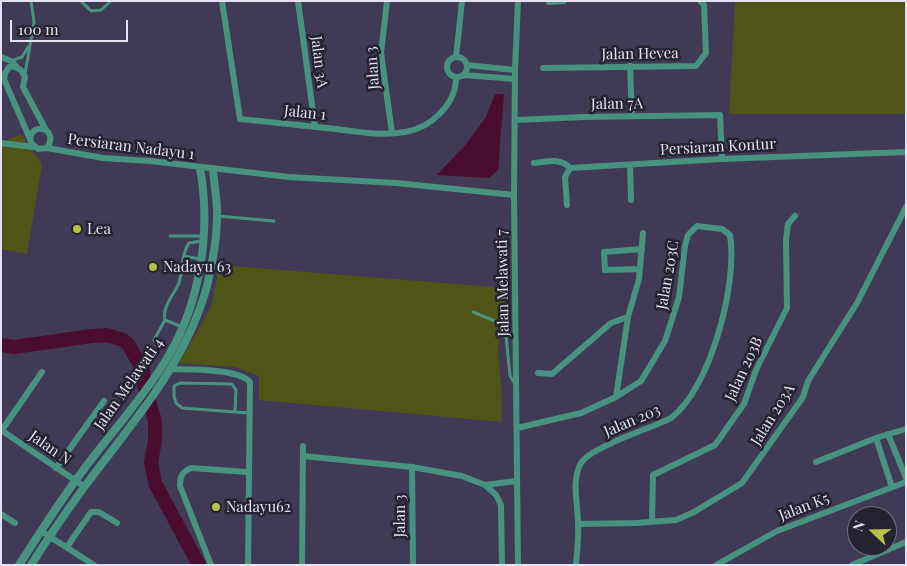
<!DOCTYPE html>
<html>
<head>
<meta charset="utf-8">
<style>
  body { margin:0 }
  #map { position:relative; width:907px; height:566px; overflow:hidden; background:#403a57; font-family:"Playfair Display",serif }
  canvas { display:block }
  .frame { position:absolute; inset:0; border:2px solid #e4e1f3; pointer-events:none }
  .north { position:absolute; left:847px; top:506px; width:50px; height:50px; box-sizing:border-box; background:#262331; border:1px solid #726f7f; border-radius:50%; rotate:291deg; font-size:14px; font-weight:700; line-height:20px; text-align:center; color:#e4e1f3 }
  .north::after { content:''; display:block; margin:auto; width:18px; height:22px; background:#b7c148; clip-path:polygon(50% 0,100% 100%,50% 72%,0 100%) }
  .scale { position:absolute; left:10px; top:20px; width:118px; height:22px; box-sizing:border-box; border:2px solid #e4e1f3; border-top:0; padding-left:6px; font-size:15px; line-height:18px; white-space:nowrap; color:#e4e1f3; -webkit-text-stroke:4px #262331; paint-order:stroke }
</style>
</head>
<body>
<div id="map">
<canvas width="907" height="566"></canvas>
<div class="frame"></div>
<div class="north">N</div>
<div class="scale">100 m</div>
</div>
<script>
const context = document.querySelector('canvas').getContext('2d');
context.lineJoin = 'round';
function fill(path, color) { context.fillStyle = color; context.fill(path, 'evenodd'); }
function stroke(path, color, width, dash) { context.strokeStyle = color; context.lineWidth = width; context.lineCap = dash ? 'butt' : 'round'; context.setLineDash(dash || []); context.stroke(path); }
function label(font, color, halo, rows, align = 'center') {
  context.font = font + ' "Playfair Display",serif'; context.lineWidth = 5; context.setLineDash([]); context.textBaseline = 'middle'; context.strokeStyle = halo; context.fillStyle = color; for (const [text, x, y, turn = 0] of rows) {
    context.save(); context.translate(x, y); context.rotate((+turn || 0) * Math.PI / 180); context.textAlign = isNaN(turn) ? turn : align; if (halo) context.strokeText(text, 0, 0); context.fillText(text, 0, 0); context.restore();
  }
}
const green = new Path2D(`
  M735,1h171v113h-177z
  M21,134l21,30 -15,90 -26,-5v-106z
  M220,265l285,23 -7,61 3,36 1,37 -243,-22v-24l-24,-9 -56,-4 32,-56z`);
const water = new Path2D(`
  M495,94h9l-6,76 -9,8 -52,-3 29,-31 20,-27z`);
const river = new Path2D(`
  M1,345l13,2 78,-11 15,-1 16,5 5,4 15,26 1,15 11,36v20l-4,21 4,21 44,82`);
const service = new Path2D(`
  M81,1l10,10 10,-1 10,-9
  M11,61l11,-4 6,-10
  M25,74l9,-52 -3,-21
  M217,216l57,5
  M170,236h32
  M184,256l16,3
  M473,312l32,13 5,51 5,8
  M165,320l18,7
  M154,340l11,-20c-3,-14 9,-25 14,-37 4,-13 2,-29 10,-40l13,-2
  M235,411l1,-21 -4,-6 -52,-1 -6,3v10l2,7 6,5 67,5`);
const minor = new Path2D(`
  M222,1l18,118c32,3 64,7 96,10 23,3 46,7 69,3 26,-4 51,-28 51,-54
  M298,1l17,126
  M387,1l-6,52 11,80
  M549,2l15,-1
  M447 67a10 10 0 1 1 20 0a10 10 0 1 1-20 0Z
  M1,57l10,4 6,6
  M456,57l6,-56
  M467,65l48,5
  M630,66l2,50
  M543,68l153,-2 10,-13 -2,-48 -4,-4
  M464,75l51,4
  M3,77l27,62
  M4,80l1,-7 4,-6 4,-1 8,4 4,7 -2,10 23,43
  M515,120l69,-3 136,-2 2,44
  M1,143l32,4
  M47,148c14,-22 -21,-27 -16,-5l7,6 9,-1 56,10 47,3 139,16 107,6 118,12
  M534,163c13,-1 26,-6 36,5
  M630,165l1,35
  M570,168l152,-9 184,-7
  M567,205l-2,-28 5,-9
  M639,269l-34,1 -1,-18 38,-3
  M171,369c19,1 65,-1 79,13l-2,183
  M538,373l14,1 59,-51 17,-6
  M616,397l12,-80 11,-38 4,-46
  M517,428l64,-15 35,-16 25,-16 24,-40 14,-44 6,-51 3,-11 9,-9 25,3 8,6c8,47 -19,153 -59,183 -3,2 -9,4 -13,6 -17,7 -69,25 -77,39 -10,18 -3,41 -3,60 1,14 -1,28 -2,42
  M1,430l84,57
  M2,430l40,-58
  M888,434l18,44
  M876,438l16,49
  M303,456l109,11 50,9 23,9 11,10 5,10 1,60
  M816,462l60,-24 30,-9
  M412,467l1,98
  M56,468l48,-67
  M485,485l31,-4
  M1,514l14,9
  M652,522l1,-47 62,-30 29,-41 12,-34 31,-62 -1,-68 2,-16 7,-8
  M578,524l59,-1 39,-3 18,-8 48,-29 61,-86 5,-16 49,-78 49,-96
  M41,531l53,34
  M67,547l24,-35h8l18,11
  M211,565l-31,-79c0,-10 2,-14 11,-18l56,4
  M302,565l1,-119
  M518,565l-4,-370 1,-125 3,-69
  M716,565l61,-34 129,-49
  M852,565l54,-23`);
const tertiary = new Path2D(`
  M19,565c19,-29 37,-58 57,-85 30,-42 67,-81 93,-125 32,-55 42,-125 31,-187
  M31,565c17,-27 35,-53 54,-79 47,-63 101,-122 122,-200 6,-23 11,-55 10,-79 -1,-13 -3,-25 -4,-38`);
const markers = [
  [77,229,5,"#b7c148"],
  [153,267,5,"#b7c148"],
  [216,507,5,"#b7c148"]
];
const streetNames = [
  ["Jalan Hevea",640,54,-1],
  ["Jalan 3A",319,62,83],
  ["Jalan 3",373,68,-94],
  ["Jalan 7A",617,104,-1],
  ["Jalan 1",305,113,6],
  ["Persiaran Nadayu 1",131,147,7],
  ["Persiaran Kontur",718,147,-3],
  ["Jalan 203C",668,275,-80],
  ["Jalan Melawati 7",503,283,-91],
  ["Jalan 203B",744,369,-65],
  ["Jalan Melawati 4",129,384,-55],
  ["Jalan 203A",773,415,-58],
  ["Jalan 203",632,421,-23],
  ["Jalan N",50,448,35],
  ["Jalan K5",804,507,-21],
  ["Jalan 3",400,516,-90]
];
const poiNames = [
  ["Lea",87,229],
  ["Nadayu 63",163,267],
  ["Nadayu62",226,507]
];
fill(green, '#505416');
fill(water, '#4a0d2d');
stroke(river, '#4a0d2d', 14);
stroke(service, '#48937f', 3);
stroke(minor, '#48937f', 6);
stroke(tertiary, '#48937f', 8);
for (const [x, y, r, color] of markers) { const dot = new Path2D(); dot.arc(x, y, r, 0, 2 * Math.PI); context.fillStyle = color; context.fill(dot); stroke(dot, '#262331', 2); }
label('15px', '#e4e1f3', '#262331', streetNames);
label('15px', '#e4e1f3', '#262331', poiNames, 'left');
</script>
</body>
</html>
